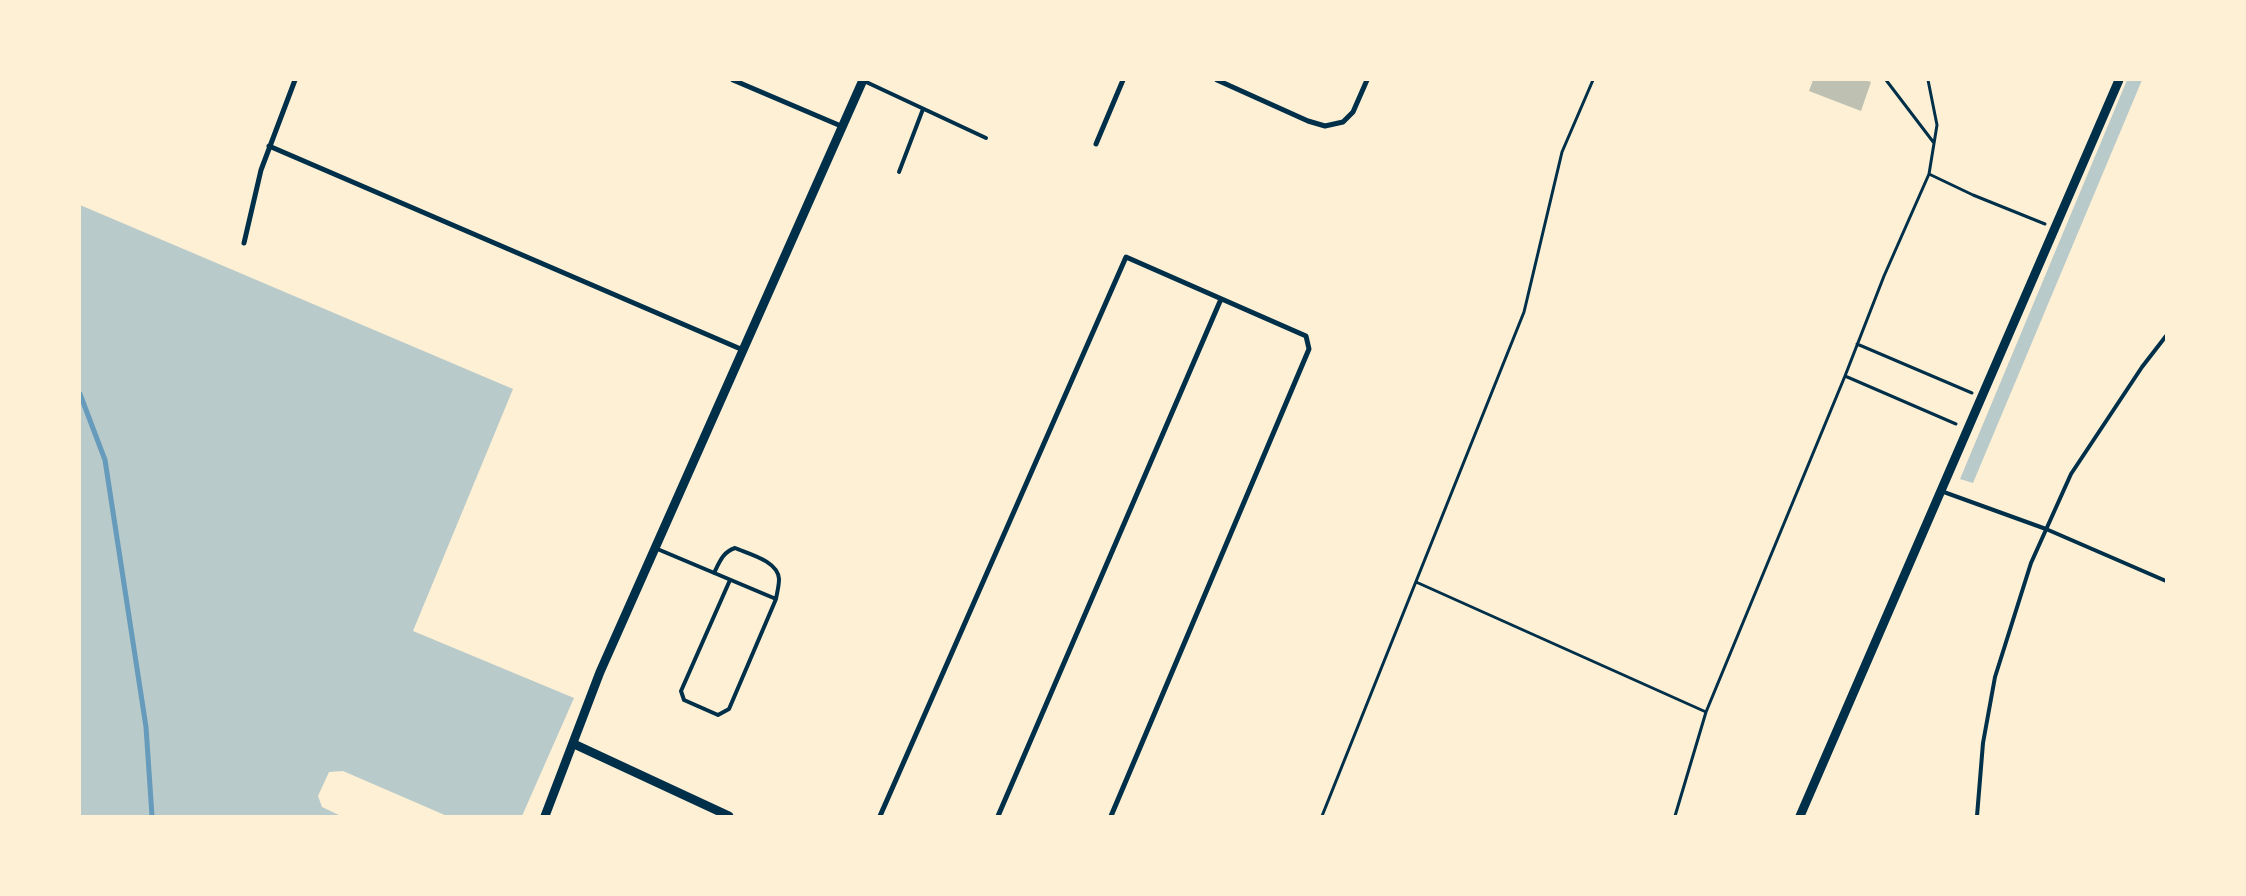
<!DOCTYPE html>
<html>
<head>
<meta charset="utf-8">
<style>
  body { margin:0 }
  #map { position:relative; width:2246px; height:896px; overflow:hidden; background:#fdf0d5; font-family:"Golos Text",sans-serif }
  canvas { display:block }
  .frame { position:absolute; inset:0; border:81px solid #fdf0d5; pointer-events:none }
</style>
</head>
<body>
<div id="map">
<canvas width="2246" height="896"></canvas>
<div class="frame"></div>
</div>
<script>
const context = document.querySelector('canvas').getContext('2d');
context.lineJoin = 'round';
function fill(path, color) { context.fillStyle = color; context.fill(path, 'evenodd'); }
function stroke(path, color, width, dash) { context.strokeStyle = color; context.lineWidth = width; context.lineCap = dash ? 'butt' : 'round'; context.setLineDash(dash || []); context.stroke(path); }
const green = new Path2D(`
  M2127,80h15l-169,403 -13,-4z
  M80,205l433,184 -100,242 161,67 -52,118h-75l-104,-45 -14,1 -11,24 4,11 19,9h-261z`);
const stream = new Path2D(`
  M80,394l25,66 41,267 6,89`);
const building = new Path2D(`
  M1813,80h52l6,2 -10,29 -52,-20z`);
const path = new Path2D(`
  M1886,80l48,63
  M1928,80l9,45 -8,49 -45,102 -39,100 111,48
  M1929,174l44,21 72,29
  M1857,344l115,49
  M1416,582l290,130
  M1322,816l202,-504 38,-160 31,-72
  M1675,816l31,-104 139,-336`);
const service = new Path2D(`
  M864,81l122,57
  M899,172l24,-63
  M1941,491l105,38 120,52
  M655,548c40,17 81,34 121,51l-47,110 -11,6 -34,-15 -3,-9 49,-111
  M714,573c6,-12 9,-21 21,-25 14,6 43,13 44,31 0,7 -2,14 -3,20
  M1977,816l6,-73 12,-66 36,-114 40,-89 71,-107 24,-31`);
const minor = new Path2D(`
  M733,80l108,46
  M1217,80l91,41 17,5 18,-4 10,-10 14,-32
  M1096,144l27,-64
  M269,146l474,204
  M244,243l17,-73 34,-90
  M880,816l246,-559 180,79 3,13 -198,467
  M998,816l223,-517`);
const tertiary = new Path2D(`
  M574,744l155,72
  M545,816l55,-144 263,-592
  M1800,816l319,-736`);
fill(green, '#b9caca');
stroke(stream, '#669bbc', 5);
fill(building, '#bec0b2');
stroke(path, '#003049', 3);
stroke(service, '#003049', 4);
stroke(minor, '#003049', 5);
stroke(tertiary, '#003049', 9);
</script>
</body>
</html>
